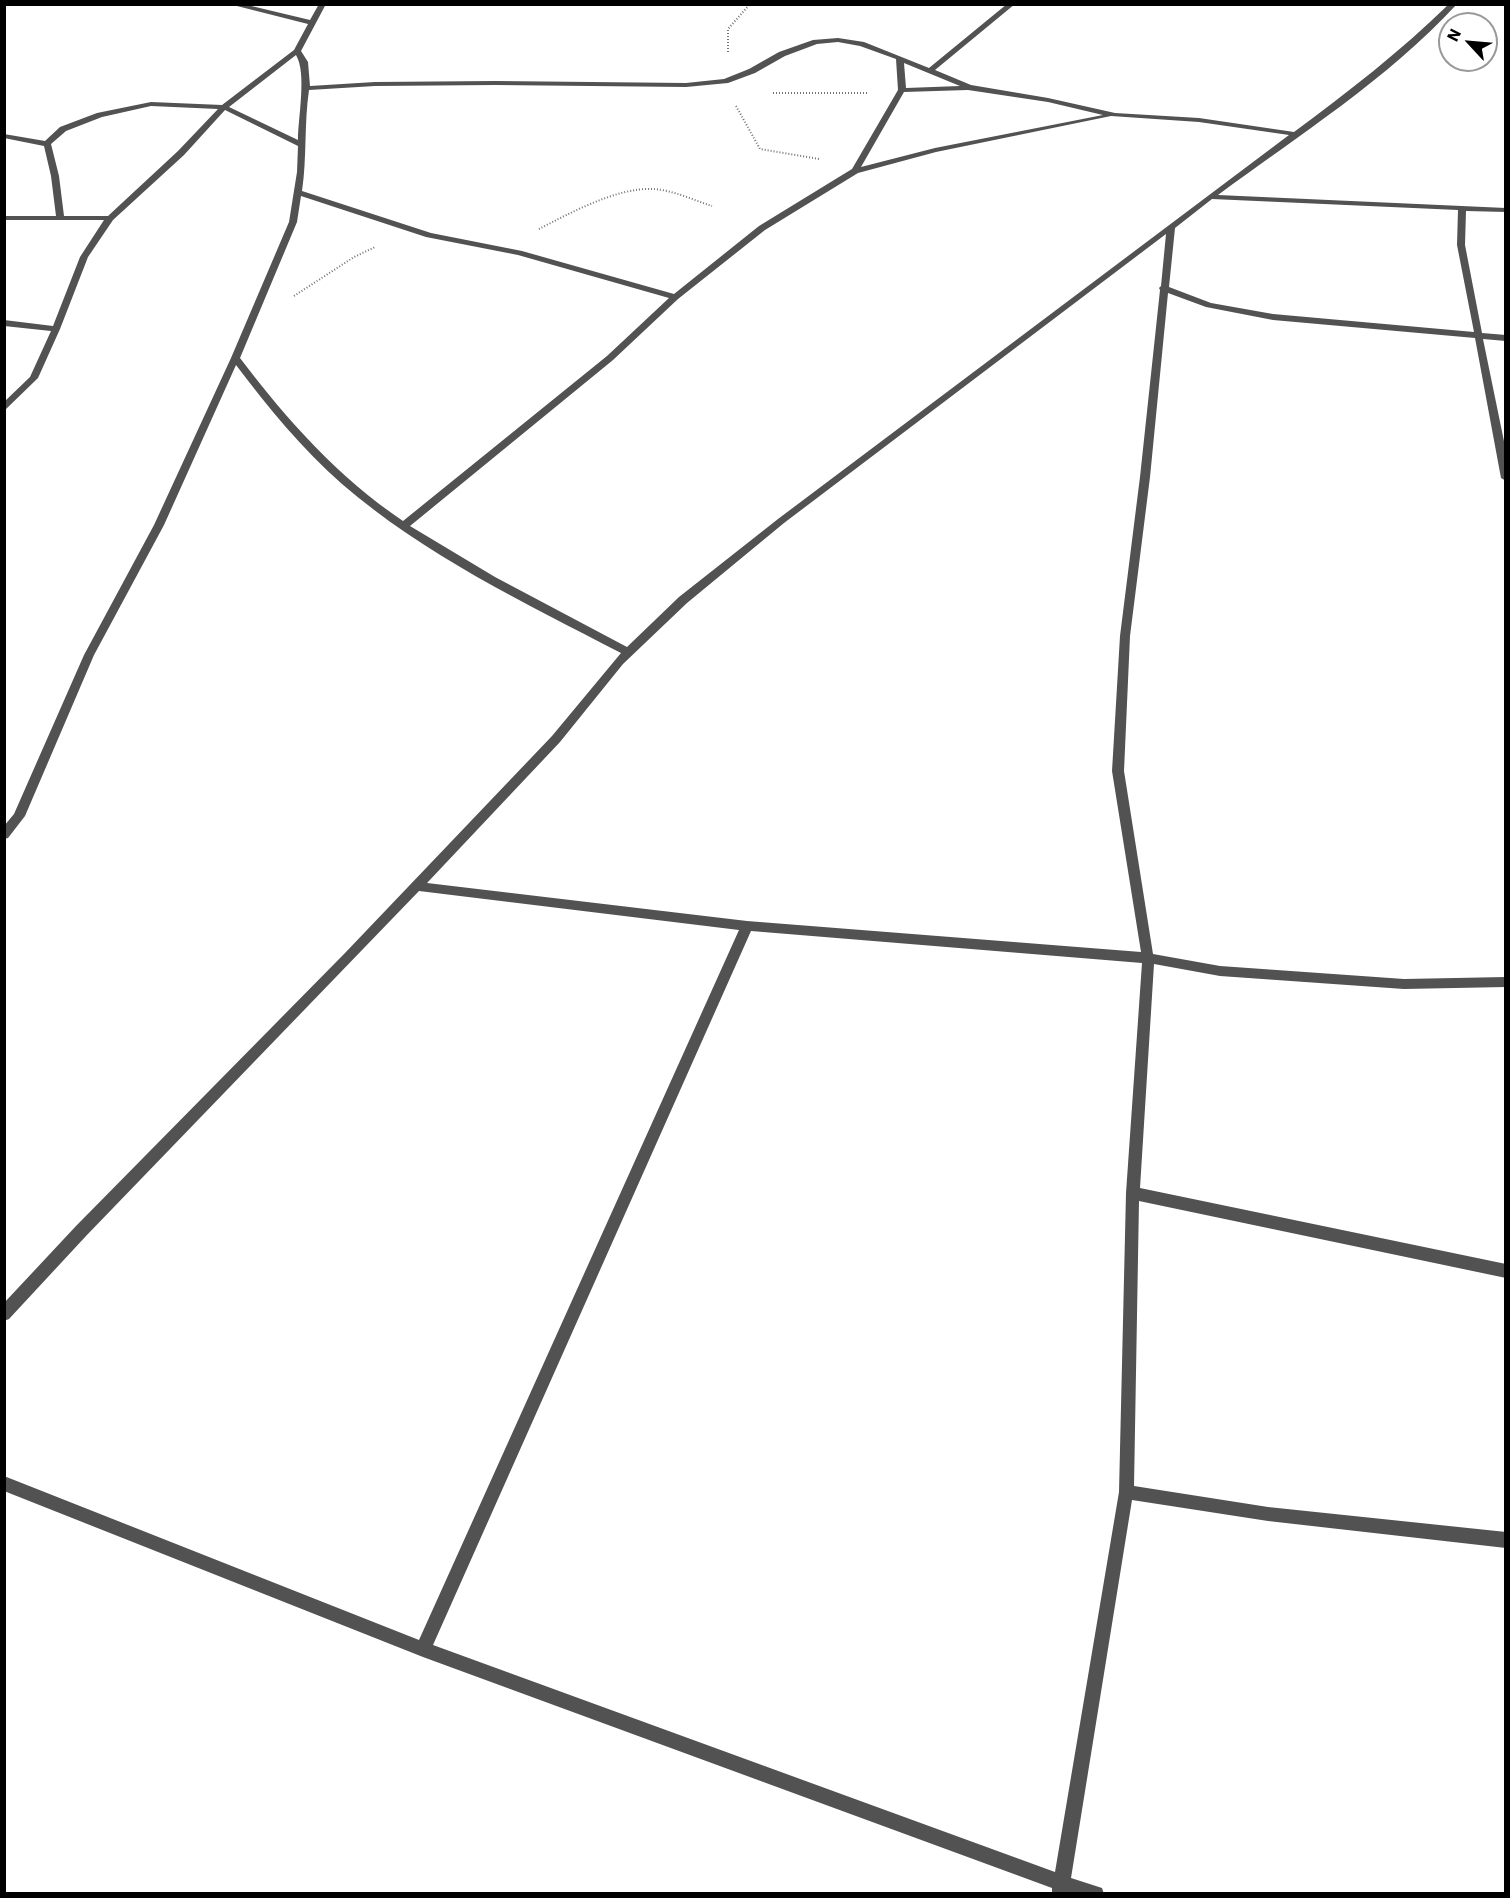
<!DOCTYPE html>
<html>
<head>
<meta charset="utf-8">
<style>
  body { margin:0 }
  #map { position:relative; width:1510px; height:1898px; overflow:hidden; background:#fff; font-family:"IBM Plex Sans",sans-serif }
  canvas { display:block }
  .frame { position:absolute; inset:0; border:6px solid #000; pointer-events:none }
  .north { position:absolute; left:1438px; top:12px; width:60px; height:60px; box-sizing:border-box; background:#fff; border:2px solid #999; border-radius:50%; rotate:296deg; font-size:16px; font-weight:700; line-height:24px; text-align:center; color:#000 }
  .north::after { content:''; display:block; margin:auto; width:21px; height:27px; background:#000; clip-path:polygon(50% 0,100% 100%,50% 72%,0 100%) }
</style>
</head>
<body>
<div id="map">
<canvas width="1510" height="1898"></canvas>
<div class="frame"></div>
<div class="north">N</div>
</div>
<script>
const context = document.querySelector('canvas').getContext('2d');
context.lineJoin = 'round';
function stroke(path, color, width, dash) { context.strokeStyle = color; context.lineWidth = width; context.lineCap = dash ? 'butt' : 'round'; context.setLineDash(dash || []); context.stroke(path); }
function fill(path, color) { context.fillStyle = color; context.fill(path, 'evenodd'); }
const path = new Path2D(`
  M728,52v-23l22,-25
  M773,93h94
  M736,106l24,43 59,10
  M539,229c31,-16 79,-42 114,-40 20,1 40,11 59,17
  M294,296l60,-39 21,-10`);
const minor = new Path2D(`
  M229,4h14l67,16 9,-16h7l-25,47 7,11 2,24 65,-4 120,-1 191,2 38,-4 25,-10 30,-17 34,-12 25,-2 26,4 65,26 78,-64h8l-80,66 36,15 77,13 67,15 84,5 95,14c54,-40 107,-81 155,-128h8c-69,75 -158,131 -239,191l288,13v4l-40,-1 -1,34 17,88 24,2v6l-23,-2 23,112v30l-5,-3 -26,-140 -202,-18 -67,-13 -38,-14 -18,184 -20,159 -6,135 29,183 67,12 184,13 102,-2v10l-102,2 -184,-13 -66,-12 -14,224 366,76v14l-367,-77 -5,285 134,21 238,25v16l-238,-27 -136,-21 -61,378 31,10 2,6h-52v-6l-629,-231 -419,-166v-15l415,164 320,-710 -320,-39 -333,345 -77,83 -5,2v-18l72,-77 269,-273 207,-217 69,-83c-96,-50 -197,-98 -279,-169 -40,-35 -74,-77 -106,-119l-72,160 -70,130 -69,161 -17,22 -4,1v-13l10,-12 70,-159 70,-130 77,-167 58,-136 8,-50 1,-26 -73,-36 -41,45 -71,65 -25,37 -28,72 -22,49 -34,33v-9l26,-25 21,-46 -47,-5v-6l49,6 27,-69 24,-37h-100v-4h52l-5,-40 -7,-30 -40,-8v-4l41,7 15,-14 37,-14 54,-11 71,3 72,-55 14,-26zM838,42l22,4 36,13 2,31 -46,79 -93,57 -85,68 -152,-43 -91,-18 -129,-42c5,-34 2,-67 7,-101l66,-4 120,-1 191,2 42,-4 27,-10 30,-17 32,-12zM296,55c11,18 2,63 2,85l-69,-33zM904,63l56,23 -54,2zM968,90l80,12 55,13 -168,33 -74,19 43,-75zM151,106l67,3 -40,42 -70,65h-44l-5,-40 -8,-32 15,-13 36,-14zM1111,116l88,6 90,13 -511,384 -99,78 -52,50 -132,-70 -85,-51 203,-166 65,-61 87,-69 93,-57 78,-21zM301,196l125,41 92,18 151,43 -62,58 -204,165c-65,-44 -116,-101 -163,-163l57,-136zM1212,199l246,11 -1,35 17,87 -201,-18 -62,-11 -42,-16 6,-59zM1166,234l-5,52 -2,2 1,2 -20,187 -20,159 -8,135 29,181 -394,-31 -320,-38 133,-141 63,-78 64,-61 97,-80zM751,931l391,32 -16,230 -7,299 -64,380 -622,-227z`);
stroke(path, '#747474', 2, [1, 2]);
fill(minor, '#525252');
</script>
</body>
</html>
